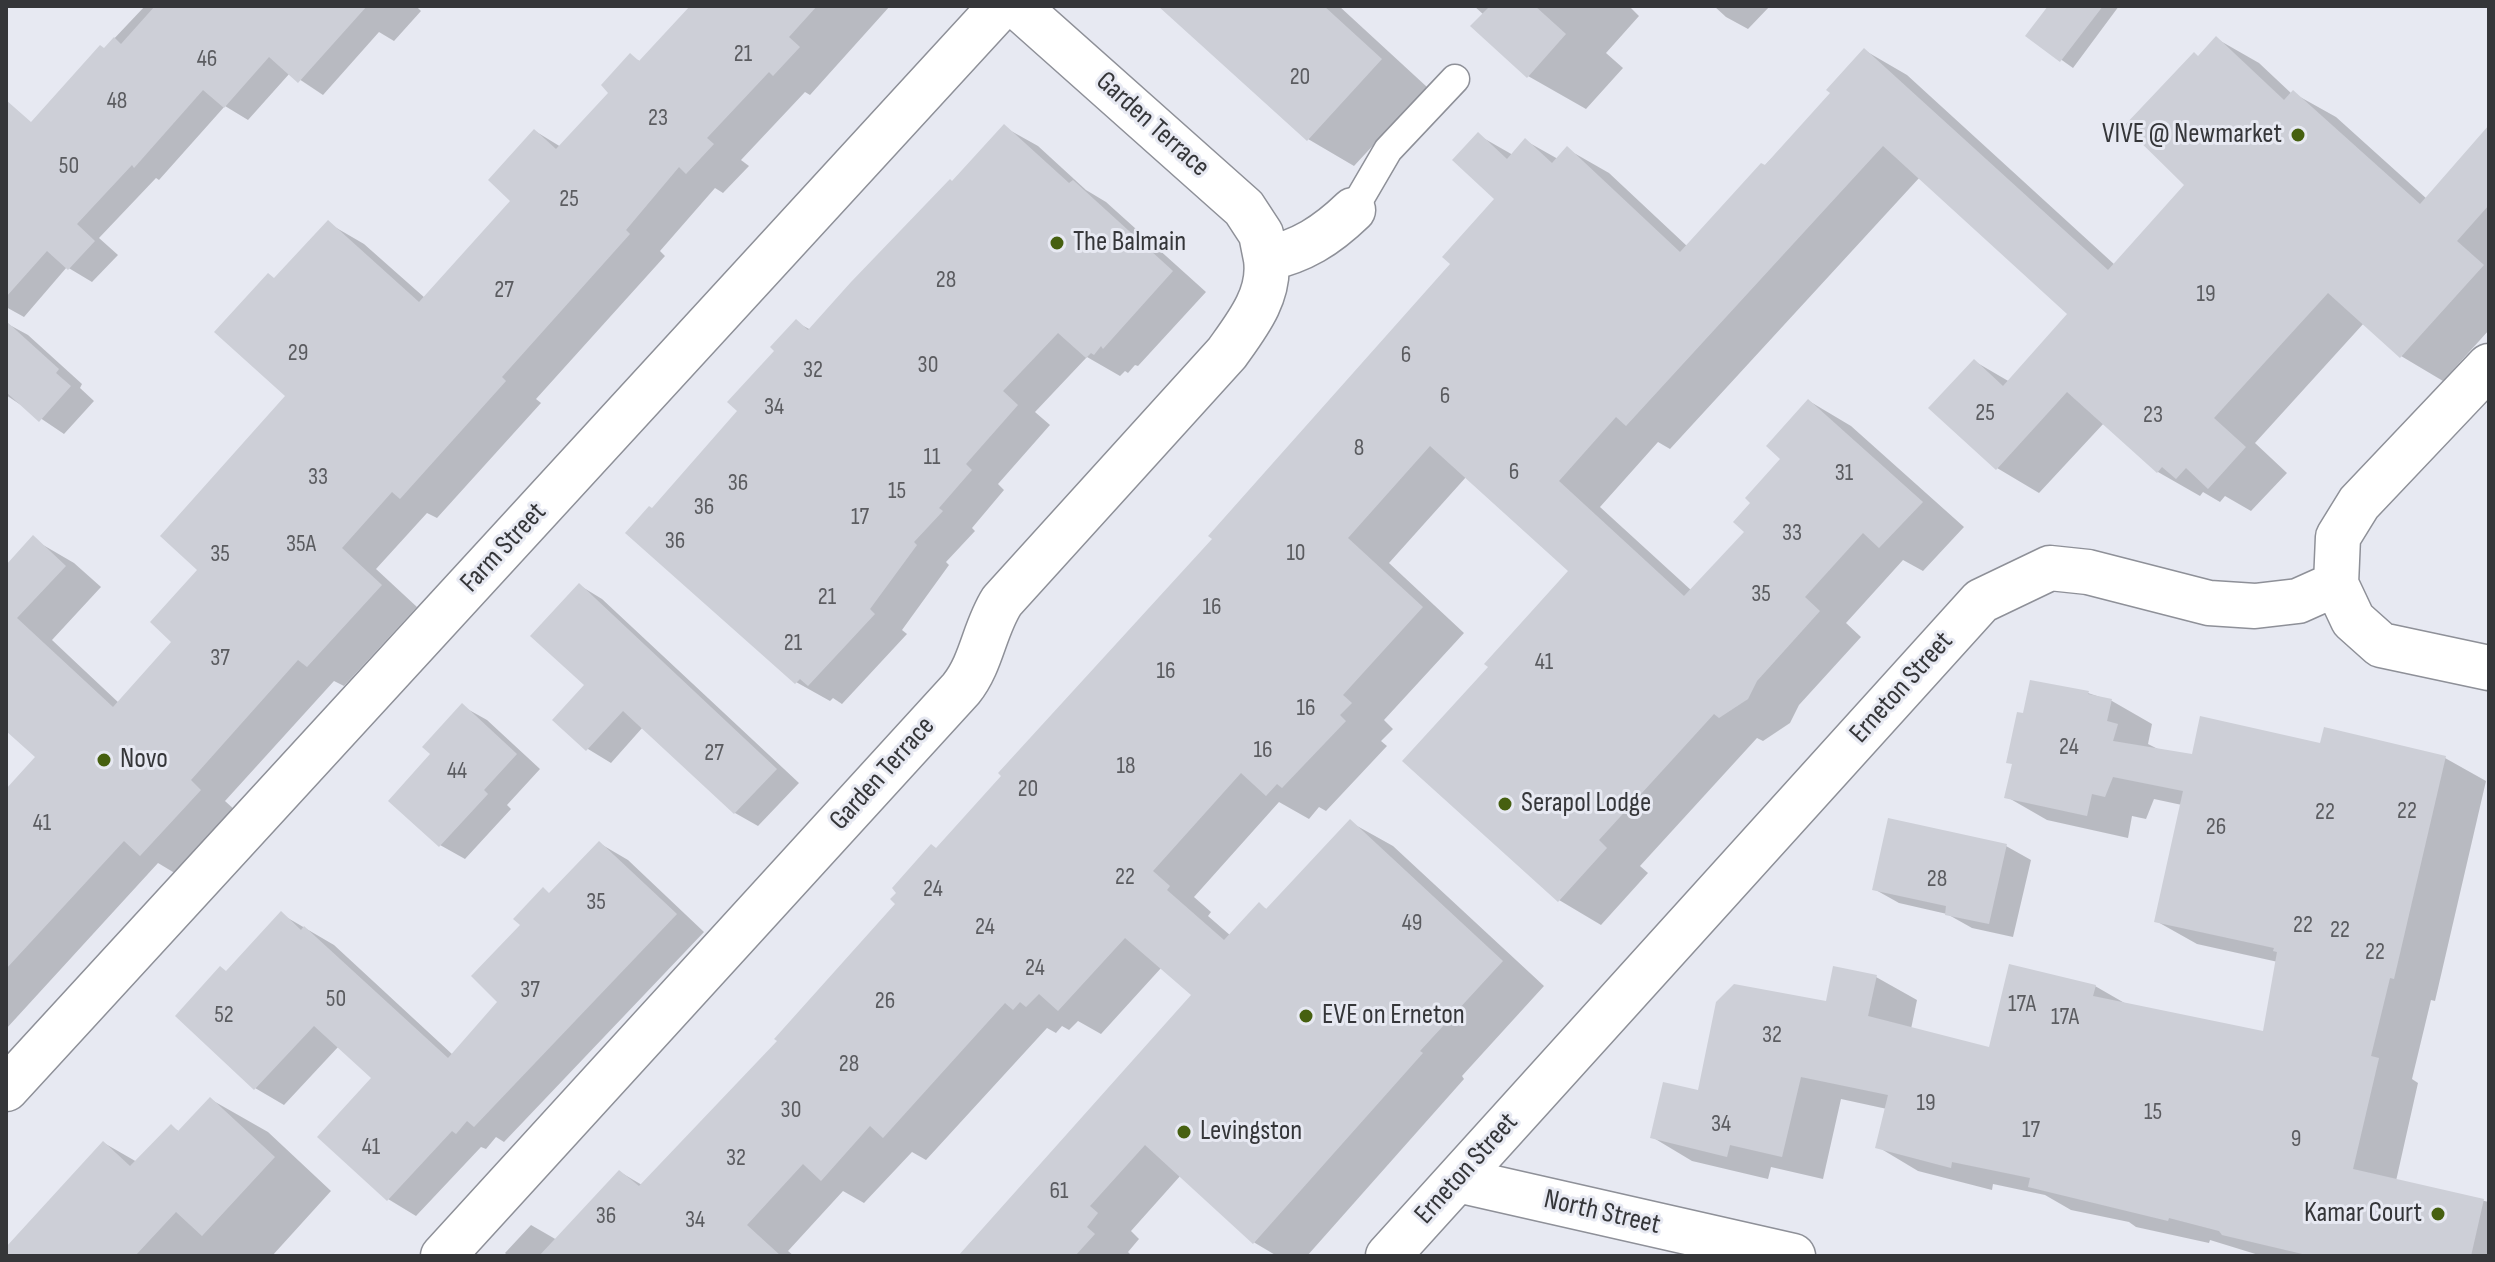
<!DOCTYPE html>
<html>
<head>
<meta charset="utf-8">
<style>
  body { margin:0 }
  #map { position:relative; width:2495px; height:1262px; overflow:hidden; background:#e7e9f2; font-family:"Sofia Sans Condensed",sans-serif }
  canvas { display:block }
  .frame { position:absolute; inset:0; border:8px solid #353639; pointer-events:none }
</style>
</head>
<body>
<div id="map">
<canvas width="2495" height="1262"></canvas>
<div class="frame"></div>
</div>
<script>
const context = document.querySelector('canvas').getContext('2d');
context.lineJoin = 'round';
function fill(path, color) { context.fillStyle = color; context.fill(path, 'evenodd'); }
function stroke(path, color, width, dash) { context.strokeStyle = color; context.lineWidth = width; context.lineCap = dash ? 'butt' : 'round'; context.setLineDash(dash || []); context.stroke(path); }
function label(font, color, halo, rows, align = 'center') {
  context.font = font + ' "Sofia Sans Condensed",sans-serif'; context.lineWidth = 6; context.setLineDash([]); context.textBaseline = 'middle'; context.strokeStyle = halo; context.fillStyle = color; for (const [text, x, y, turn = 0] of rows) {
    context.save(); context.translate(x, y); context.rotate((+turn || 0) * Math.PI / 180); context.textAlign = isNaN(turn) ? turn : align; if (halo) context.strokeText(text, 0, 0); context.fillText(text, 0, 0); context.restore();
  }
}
const shadow = new Path2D(`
  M145,6h271l5,5 -27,30 -15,-9 -56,63 -33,-22 -42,47 -23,-14 -66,74 -3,-2 -57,60 19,17 -26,27 -25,-15 -43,50 -18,-10v-154z
  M692,6h198l-80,89 -5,-3 -64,68 8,6 -26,27 -8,-5 -55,63 5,5 -129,143 5,4 -104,115 -10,-5 -51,56 41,38 -73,79 -10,-5 -109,120 11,10 -58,64 -20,-12 -152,166v-238l32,-34 -32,-29v-151l32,-35 36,21 27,24 -49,53 67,63 55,-61 26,-72 88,-174 -12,-117 52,-56 36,21 61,54 88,-97 22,-70 26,16 50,-54 20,-37 10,6z
  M1162,6h177l88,81 -73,79 -46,-27z
  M1474,6h155l10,10 -33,37 17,15 -37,41 -58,-33 -44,-61z
  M1714,6h56l-22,23 -22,-12z
  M2051,6h68l-46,62 -45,-32z
  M2217,39l42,24 33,31 1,-1 43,24 91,82 62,-71v202l-46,51 -42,-25 -37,-33 -109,120 32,30 -36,38 -26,-15 -5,6 -17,-10 -3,4 -42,-24 -54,-49 -65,70 -42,-25 -23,-107 36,21 60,-68 -150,-137 -250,272 -12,-7 -58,65 92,84 55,-59 6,-29 30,-44 26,-58 42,25 113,101 -41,44 -20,-11 -57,63 15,14 -62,68 -9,18 -27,18 -6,-3 -117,128 8,7 -47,52 -42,-25 -68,-233 80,-96 -104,-95 -78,87 75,70 -80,87 9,9 -12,12 6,5 -61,65 -7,-4 -10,12 -30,-17 -85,95 17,15 -3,4 23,20 28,-31 9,5 82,-88 43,24 151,140 -82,90 2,3 -157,177h-30l-22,-13 -74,-68 -50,56 8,8 -11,13 4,4h-171l233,-262 -32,-27 -61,67 -23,-13 -9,9 -7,-4 -6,7 -9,-5 -121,132 -14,-8 -48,51 -21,-12 -55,60 6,5h-286l-3,-3 26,-28 26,15 63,-68 22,13 138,-144 117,-137 40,-54 278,-311 237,-275 45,-65 -19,-64 35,20 13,-14 32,18 9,-10 42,24 79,74 145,-154 31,-43 43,25 208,190 72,-80 12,-127z
  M1004,127l34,19 48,44 20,12 100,90 -68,74 -3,-1 -7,8 -3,-2 -5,5 -33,-19 -52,55 15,13 -52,59 6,6 -32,38 3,3 -29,31 3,3 -47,65 5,4 -65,70 -9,-6 -3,3 -34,-19 -144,-172 88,-99 56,-89 15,8z
  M6,323l22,12 54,49 -2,4 14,13 -30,33 -58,-39z
  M579,585l23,14 197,184 -41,43 -23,-13 -92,-86 -32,36 -23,-14 -1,-64z
  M2088,693l24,8 40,23 -4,20 10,5 35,7 129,-11 123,13 41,23 -51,220 -4,-1 -19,79 6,4 -22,98 93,21v54h-227l-52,-16 -1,3 -73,-16 -7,-5 -58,-12 -26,-15 -52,-11 -1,6 -74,-19 -40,-24 9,-38 -46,-10 -18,80 -52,-12 -3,12 -76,-18 -40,-24 48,-45 127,-89 49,-26 41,23 -6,29 80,20 104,-63 33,19 137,29 13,-72 -81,-18 -41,-23 26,-116 -28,-6 -8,20 -14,-3 -4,22 -81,-18 -40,-23z
  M462,706l25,14 53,49 -33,36 4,4 -46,50 -25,-14 -7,-91z
  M599,843l29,17 76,72 -200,210 -8,-5 -10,12 -5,-2 -65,69 -28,-17 -14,-121 -35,-32 -55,59 -29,-17 -28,-116 54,-58 53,31 119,110 47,-53 23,-77 20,-35 7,4z
  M2006,846l25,14 -18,77 -41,-9 -25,-14 -48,-11 -25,-14z
  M210,1099l58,33 63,59 -59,65h-266v-6l98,-107 33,19 35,-35 8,5z`);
const building = new Path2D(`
  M155,6h212l-69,77 -29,-26 -45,51 -21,-18 -69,78 -2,-3 -55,59 18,17 -27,29 -21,-19 -41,46v-197l25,22 69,-77 4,3 10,-11 7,7z
  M690,6h127l-28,31 11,10 -27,29 -4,-4 -62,66 7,6 -28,30 -7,-7 -53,63 4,4 -128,143 4,4 -106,118 -8,-7 -50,56 40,37 -75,82 -9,-7 -107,120 10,10 -61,66 -16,-15 -118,128v-180l29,-32 -29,-26v-166l27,-30 33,31 -49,52 96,89 58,-65 -21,-20 47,-52 -37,-34 125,-140 -71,-64 54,-59 6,5 54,-58 91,82 91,-101 -22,-21 46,-51 22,20 52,-56 -7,-8 29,-32 9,8z
  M1158,6h166l58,53 -75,82z
  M1490,6h45l31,28 -39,44 -57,-52z
  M2048,6h55l-43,56 -35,-26z
  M2216,36l68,64 9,-10 127,114 69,-79v80l-32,36 27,24 -84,93 -72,-65 -114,125 32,29 -38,42 -22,-21 -10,11 -14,-12 -5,6 -90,-81 -71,78 -68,-62 46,-49 29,27 64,-72 -184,-168 -257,280 -10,-9 -57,64 125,115 60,-64 -11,-10 17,-19 -5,-5 35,-39 -14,-13 42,-47 115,103 -44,46 -16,-15 -58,64 15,14 -63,70 -9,18 -29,19 -5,-4 -115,126 8,8 -49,54 -156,-141 86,-94 -4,-3 84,-93 -138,-125 -82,92 75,69 -80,88 9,8 -12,12 6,6 -64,67 -5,-4 -11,12 -25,-23 -88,98 17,15 -3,4 57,50 35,-38 7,7 84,-90 153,142 -83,90 3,2 -170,191 -108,-99 -55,61 8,7 -11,14 8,7 -20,22h-117l233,-261 -66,-57 -67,73 -19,-17 -13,13 -6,-5 -7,8 -8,-7 -122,135 -13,-12 -49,55 -18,-17 -56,61 34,31h-242l80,-86 20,16 138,-145 -3,-2 121,-135 -5,-5 6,-6 -4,-5 39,-44 5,4 65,-72 -3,-3 214,-234 -4,-3 242,-272 -8,-7 52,-58 -42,-39 26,-28 29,27 18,-21 27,25 15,-17 113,106 81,-89 4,2 65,-72 -4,-3 38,-42 244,222 76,-85 -60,-59 70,-74 4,4z
  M1004,124l65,59 4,-3 100,91 -70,78 -2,-3 -7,9 -3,-2 -5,5 -28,-25 -55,58 15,14 -52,59 6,6 -33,38 4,3 -29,31 3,3 -47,64 5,5 -67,72 -8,-7 -5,5 -170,-151 24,-27 3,2 85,-97 -10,-9 47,-51 -4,-4 26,-28 12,11 43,-48 99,-103 2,2z
  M6,321l53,48 -3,4 15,13 -32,36 -33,-30z
  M579,583l198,186 -43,45 -111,-103 -37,40 -34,-31 32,-35 -54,-49z
  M2030,680l59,11 -1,3 24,5 -5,22 11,3 -5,17 79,13 8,-38 120,27 4,-16 122,29 -52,223 -4,-1 -19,78 8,2 -26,111 131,30 -13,57h-137l-10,-2 -13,2 -89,-21 -3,-4 -50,-13 -1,3 -140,-34 2,-9 -78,-16 -1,6 -76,-20 13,-53 -87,-18 -19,80 -52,-12 -3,12 -77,-19 13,-56 35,8 18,-88 18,-18 92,17 7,-35 44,9 -9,41 121,31 20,-83 87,21 -3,11 170,35 14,-79 -4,-1 1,-3 -120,-26 29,-131 -70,-14 -8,20 -13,-3 -5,22 -83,-18 8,-34 -6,-1 11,-51 6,1z
  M462,703l55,51 -33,36 4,4 -49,53 -51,-46 42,-47 -8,-7z
  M1888,818l119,26 -18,80 -44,-9 1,-9 -74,-16z
  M599,841l78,73 -203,213 -7,-6 -11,13 -4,-3 -65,70 -70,-64 54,-59 -57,-52 -60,64 -79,-74 45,-50 6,5 55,-60 20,19 3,-4 144,132 49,-56 -26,-26 49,-51 -7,-6 30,-32 6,6z
  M210,1097l65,60 -73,79 -26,-24 -41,44h-129v-9l97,-106 27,25 41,-42 7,7z`);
const lane = new Path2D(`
  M1353,210l35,-60 67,-71`);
const street = new Path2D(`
  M1017,6l227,202 17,26 5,25
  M2336,584l17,36 28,25 108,23
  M6,1089l995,-1083
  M1458,1180l335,76
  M443,1256l518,-567c21,-26 23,-60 41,-88l225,-248c20,-28 44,-58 39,-94 36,-8 60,-23 87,-49
  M1388,1256l593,-655 69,-33 38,4 121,31 46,3 43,-5 38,-17 2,-47 21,-34 130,-137`);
const markers = [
  [2298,135,8,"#466010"],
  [1057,243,8,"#466010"],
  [104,760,8,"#466010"],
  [1505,804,8,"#466010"],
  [1306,1016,8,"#466010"],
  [1184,1132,8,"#466010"],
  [2438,1214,8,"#466010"]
];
const numberNames = [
  ["21",743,55],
  ["46",207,60],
  ["20",1300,78],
  ["48",117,102],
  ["23",658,119],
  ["50",69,167],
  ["25",569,200],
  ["28",946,281],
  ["27",504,291],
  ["19",2206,295],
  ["29",298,354],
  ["6",1406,356],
  ["30",928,366],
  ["32",813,371],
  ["6",1445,397],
  ["34",774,408],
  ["25",1985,414],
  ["23",2153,416],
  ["8",1359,449],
  ["11",932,458],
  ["6",1514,473],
  ["31",1844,474],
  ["33",318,478],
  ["36",738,484],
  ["15",897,492],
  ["36",704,508],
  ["17",860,518],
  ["33",1792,534],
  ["36",675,542],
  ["35A",301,545],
  ["10",1296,554],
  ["35",220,555],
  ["35",1761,595],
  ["21",827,598],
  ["16",1212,608],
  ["21",793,644],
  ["37",220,659],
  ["41",1544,663],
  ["16",1166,672],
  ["16",1306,709],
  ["24",2069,748],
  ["16",1263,751],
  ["27",714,754],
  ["18",1126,767],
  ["44",457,772],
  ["20",1028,790],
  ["22",2407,812],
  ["22",2325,813],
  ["41",42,824],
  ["26",2216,828],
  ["22",1125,878],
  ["28",1937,880],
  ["24",933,890],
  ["35",596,903],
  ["49",1412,924],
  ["22",2303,926],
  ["24",985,928],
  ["22",2340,931],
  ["22",2375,953],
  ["24",1035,969],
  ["37",530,991],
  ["50",336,1000],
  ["26",885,1002],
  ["17A",2022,1005],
  ["52",224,1016],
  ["17A",2065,1018],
  ["32",1772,1036],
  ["28",849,1065],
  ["19",1926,1104],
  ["30",791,1111],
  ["15",2153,1113],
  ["34",1721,1125],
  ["17",2031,1131],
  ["9",2296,1140],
  ["41",371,1148],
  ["32",736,1159],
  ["61",1059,1192],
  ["36",606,1217],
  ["34",695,1221]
];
const streetNames = [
  ["Garden Terrace",1152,125,42],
  ["Farm Street",504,548,-47],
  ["Erneton Street",1902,688,-48],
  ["Garden Terrace",883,774,-48],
  ["Erneton Street",1467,1169,-48],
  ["North Street",1602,1213,13]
];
const poiNames = [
  ["VIVE @ Newmarket",2282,135,"right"],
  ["The Balmain",1073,243],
  ["Novo",120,760],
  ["Serapol Lodge",1521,804],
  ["EVE on Erneton",1322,1016],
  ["Levingston",1200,1132],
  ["Kamar Court",2422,1214,"right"]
];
fill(shadow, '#0003');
fill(building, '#cdcfd7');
stroke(lane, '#8e9098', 31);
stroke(street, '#8e9098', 47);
stroke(lane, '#fff', 28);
stroke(street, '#fff', 44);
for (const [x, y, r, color] of markers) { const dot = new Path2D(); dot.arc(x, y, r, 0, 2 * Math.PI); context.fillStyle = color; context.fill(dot); stroke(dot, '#e7e9f2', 3); }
label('24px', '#5b5c60', null, numberNames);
label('28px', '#353639', '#e7e9f2', streetNames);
label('28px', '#353639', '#e7e9f2', poiNames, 'left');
</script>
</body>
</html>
